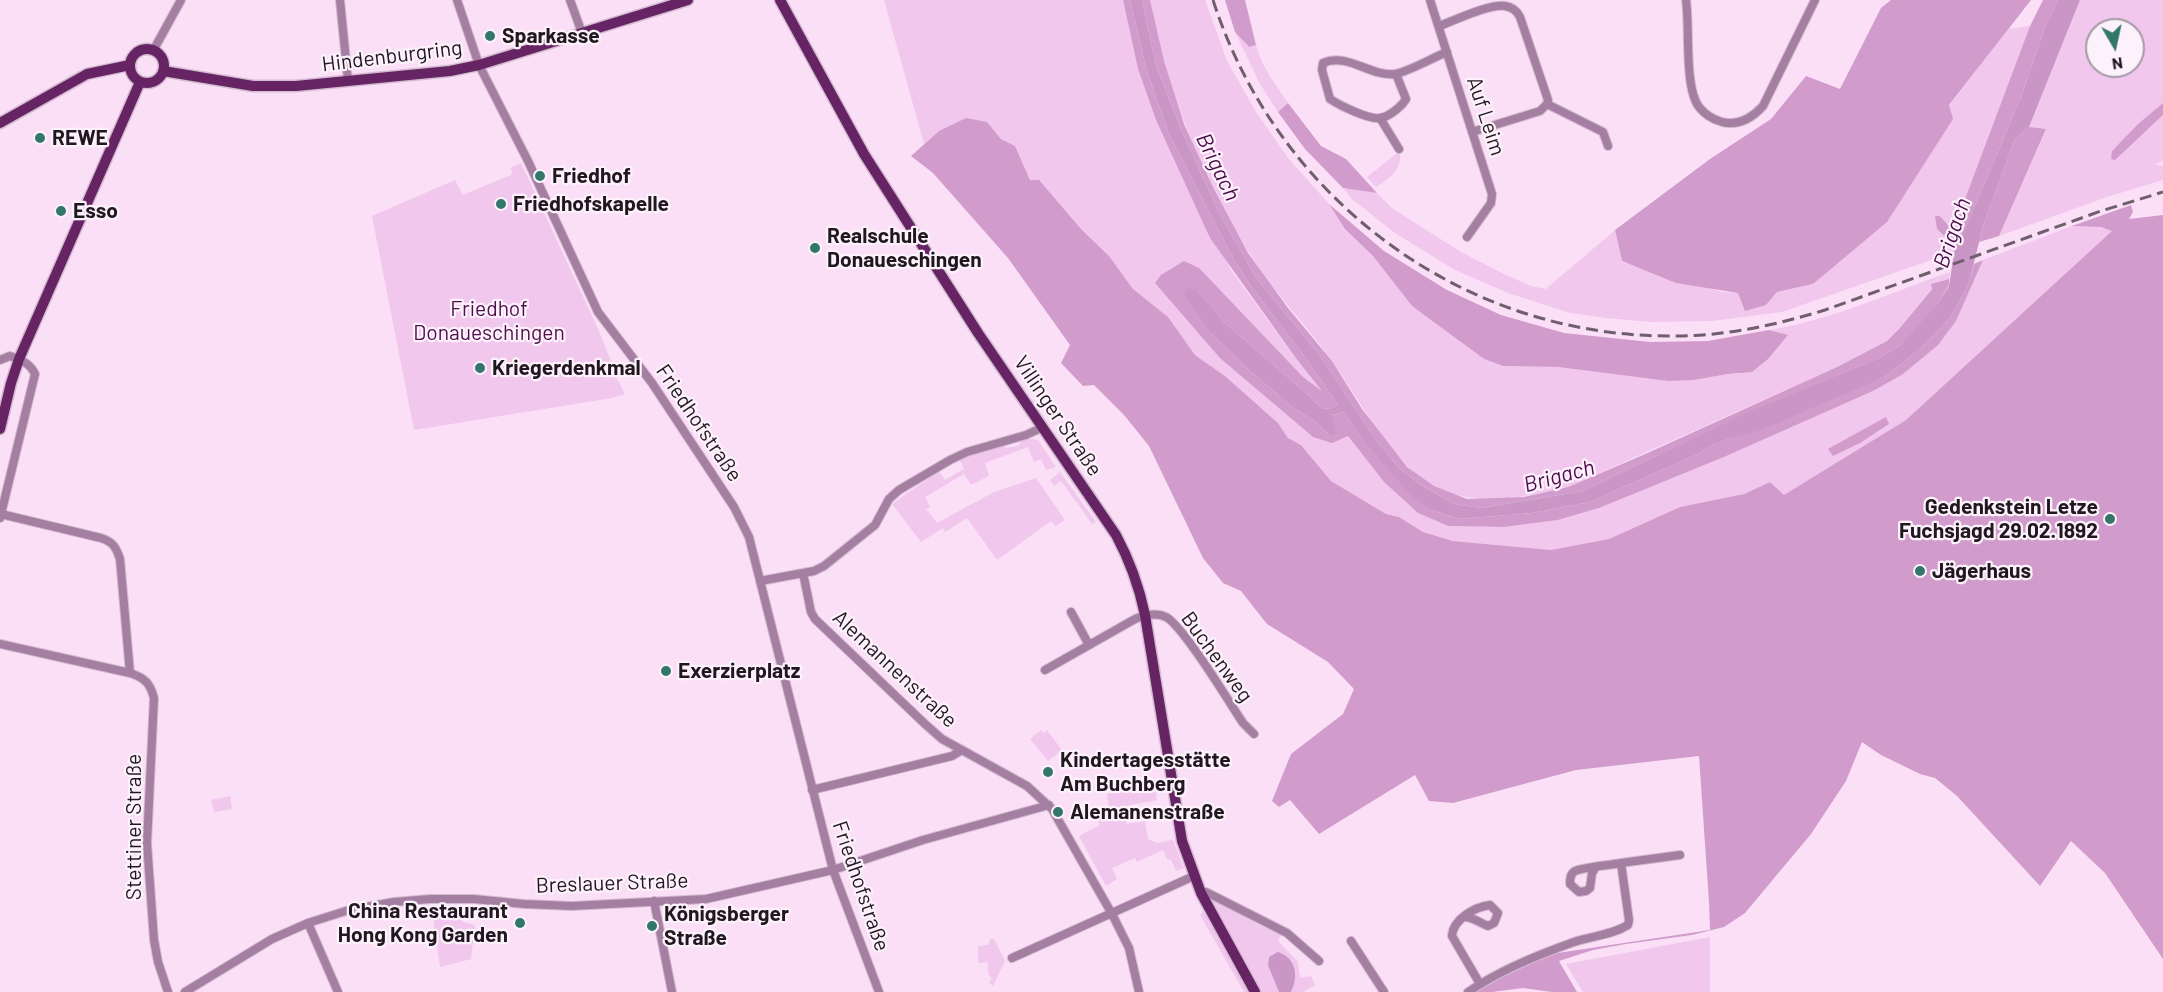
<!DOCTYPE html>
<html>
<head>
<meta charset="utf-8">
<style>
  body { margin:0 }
  #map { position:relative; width:2163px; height:992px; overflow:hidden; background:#fadff7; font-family:Barlow,sans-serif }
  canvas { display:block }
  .north { position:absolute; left:2085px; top:18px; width:60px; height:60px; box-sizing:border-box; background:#fdf2fc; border:2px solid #a59aa4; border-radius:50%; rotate:171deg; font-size:16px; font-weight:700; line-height:24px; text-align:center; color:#20171f }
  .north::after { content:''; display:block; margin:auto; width:21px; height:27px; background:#33776b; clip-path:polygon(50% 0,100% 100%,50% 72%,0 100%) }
</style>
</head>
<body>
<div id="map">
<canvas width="2163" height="992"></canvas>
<div class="north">N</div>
</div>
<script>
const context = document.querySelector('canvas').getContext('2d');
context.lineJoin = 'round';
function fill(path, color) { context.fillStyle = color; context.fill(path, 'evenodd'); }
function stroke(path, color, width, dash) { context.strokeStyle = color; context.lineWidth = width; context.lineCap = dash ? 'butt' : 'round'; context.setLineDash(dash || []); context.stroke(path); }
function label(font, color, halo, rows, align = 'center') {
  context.font = font + ' Barlow,sans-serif'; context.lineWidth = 4.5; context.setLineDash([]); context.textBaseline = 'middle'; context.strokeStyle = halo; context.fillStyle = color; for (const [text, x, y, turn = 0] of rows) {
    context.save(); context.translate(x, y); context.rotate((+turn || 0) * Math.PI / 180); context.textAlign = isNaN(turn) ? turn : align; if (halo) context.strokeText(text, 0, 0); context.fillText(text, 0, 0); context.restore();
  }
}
const green = new Path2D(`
  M884,0h239l15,69 18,51 75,150 67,91 26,32 -21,-16 -40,-40 -107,-53 18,20 139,133 35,-1 36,46 34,31 30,13 56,1 54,-7 41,-12 125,-51 149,-66 83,-70 27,-61 89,-34 30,1 11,4 -207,189 -122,76 -14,-14 -26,12 -64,13 -71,32 -58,11 -98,-9 -30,-9 -24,-15 -13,-3 -55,-33 -30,-36 -13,-7 -10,-15 -53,-47 -30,-21 -27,-38 -35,-28 -24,-33 -79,-76 -15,-34 -14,-7 -14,-16 -48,8 -15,13z
  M1150,0h55l22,61 29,51 32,46 41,46 16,25 28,27 39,50 72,53 19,7 55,1 110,14 26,-1 34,-6h10l49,-39 -18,-5c59,-9 124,-38 181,-58l-1,7 -17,5v4l-33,41 -12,12 -50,26 -269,120c-44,10 -90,21 -133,0 -42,-21 -76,-88 -103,-126 -26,-37 -59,-69 -83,-108 -9,-14 -16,-29 -24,-44 -35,-65 -63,-135 -75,-209z
  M2080,0h83v103l-25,21 -26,27 35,-21 16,-15v45l-8,5 8,1v14l-56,17 -108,39 47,-106 -17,-3zM2097,30h36v36h-36z
  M2030,26l-77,206 -13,-16 -3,13 18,18 -1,5 -172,60 -70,9 -62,1 -43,-4 -37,-5 -62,-20 -53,-23 -60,-37 -43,-34 -9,-11 34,5 16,16 68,43 41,21 29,13 15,3 69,-59 7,32 100,30 16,1 7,17 21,-5 11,-13 37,-8 138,-165 -3,-13 59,-77z
  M1235,32l14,15 7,-2c6,22 19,39 32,58l-10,9 -18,-28z
  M1400,151c2,19 -10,27 -24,36l-9,-10z
  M521,163l77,166 13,32 1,7 13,26 -13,4 -198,32 -42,-214 83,-36 8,15 50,-21 -3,-6z
  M1033,439l5,1 18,27 -10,3 -5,-11 -7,3 -6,-15 -43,16 4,13 -18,9 -7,-11 -39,23 5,10 -4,2 11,14 57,-31 42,-14 29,42 -9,6 -5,-5 -54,39 -30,-42 -22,14 -2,-4 -22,14 -29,-38 47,-33 6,9 19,-11 -5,-10 43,-15 4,4 12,-2 4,-6z
  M1060,472l36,50 -4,2 -31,-43 -7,5 -4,-6z
  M1041,730l2,3 4,-3 15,20 -14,11 -18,-22z
  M1154,781l3,19 -32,6 2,18 18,-3 3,18 9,4 16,-3 11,28 -8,3 -5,-11 -4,-1 -4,-9 -26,12 -2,-4 -23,10 5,11 -11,7 -27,-50 21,-11 -3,-7 12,-8 -2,-16z
  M230,796l2,13 -18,3 -3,-12z
  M1215,899l42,25 24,11 -3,6 20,21 2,16 11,-2 4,9 -12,7h-59l-44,-77z
  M462,911l1,11 12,3 -4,34 -31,8 -8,-55z
  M1710,937v55h-127l-17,-28z
  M990,939h4l11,22 -12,25 -4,-3 3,-5 -4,-4v-12l-10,1v-17l10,-1z`);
const forest = new Path2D(`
  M1123,0h7l16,68 22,64 66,128 19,29 52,68 33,48 -8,4 -9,-1 -15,-15 -81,-70 -28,-33 15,44 37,36 43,37 24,15 15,15v-22l13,-3 16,25 72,73 27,9 73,-6 58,-11 108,-48 14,-9 174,-69 34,-27 31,-32 18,-34 5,-19 9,-4 -27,61 -18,24 -35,29 -30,17 -149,66 -125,51 -41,12 -54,7 -56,-1 -30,-13 -34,-31 -36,-46 -16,7 -19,-6 -93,-79 -65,-75 6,-8 23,-14 15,7 104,109 19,14 -24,-30 -88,-123 -54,-118 -18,-51z
  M1142,0h8l14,61 20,63 28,61 36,68 40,55 44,53 30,48 45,58 27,19 33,13 57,-2 44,-10 75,-32 194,-88 50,-26 12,-12 33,-40 -1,-5 18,-5v6l-11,18 -19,23 -18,19 -22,13 -126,52 -170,81 -102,17 -27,-4 -36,-21 -19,-15 -23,-28 -58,-87 -62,-75 -38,-67 -38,-84 -24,-62z
  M1225,0h20l11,45 -7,2 -14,-15z
  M1891,0h140l-82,105 4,14 -66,103 -74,62 -36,8 -11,13 -21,6 -7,-18 -62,-10 -54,-22 -7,-31 95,-71 61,-40 35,-43 34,13 41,-81z
  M2043,0h15l-13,27 -24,70 -53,125 -13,25 -18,-18 -2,-13h5l13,15 77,-205z
  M1288,103l33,43 25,13 31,34 -34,-5 -38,-39 -27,-37z
  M2163,103v12l-48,45 -4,-1 1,-8 26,-27z
  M966,118l21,4 14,17 14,7 15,34h9l42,49 28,27 24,33 35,28 27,38 30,21 53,47 10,15 13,7 30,36 55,33 13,3 24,15 30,9 98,9 58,-11 71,-32 64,-13 26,-12 14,13 122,-75 206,-189 -11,-4 -29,-1 59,-21 2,7 -4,7 34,-4v744l-58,-86 -34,-32 -31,45 -83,-90 -22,-18 -15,-4 -39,-19 -19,-13 -16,39 -35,53 -66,79 -21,14 -32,8 -66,9 -33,6 -34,11 18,31h-25l-29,-4 -31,4h-17l15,-9 61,-29 159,-24 -1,-28 -10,-146 -123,14 -123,33 -24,-2 -14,-26 -96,59 -29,-34 -11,7 -7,-6 19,-47 52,-40 11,-25 -26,-27 -61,-38 -26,-33 -18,-8 -20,-25 -54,-112 -25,-31 -30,-30 -11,1 -22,-23 9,-18 -62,-87 -75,-85 -22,-17 28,-25z
  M2029,127l17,2 -47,107 -20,6 4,-16 32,-87z
  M1329,204l55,47 63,39 54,25 63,18 86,9 58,-1 61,-11 19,5 -20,24 -16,13 -24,2 -34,6 -26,1 -110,-14 -55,-1 -19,-7 -72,-53 -39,-50 -28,-27z
  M1886,417l3,7 -29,19 -27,13 -5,-7z`);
const water = new Path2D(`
  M1130,0h12l14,65 24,62 38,84 38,67 62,75 58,87 23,28 19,15 36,21 27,4 102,-17 169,-81 127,-52 22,-13 37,-42 11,-17 6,-39 13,-25 53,-125 24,-70 13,-27h22l-51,127 -14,12 -32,87 -14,57 -18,34 -31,32 -34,27 -125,54 -31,8 -18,7 -14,9 -108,48 -58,11 -73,6 -27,-9 -20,-14 -52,-59 -16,-25 -13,3 6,17 -6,5 -15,-15 -24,-15 -43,-37 -37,-36 -28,-39 4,-7 9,2 28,33 81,70 15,15 9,1 8,-4 -33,-48 -52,-68 -19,-29 -66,-128 -22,-64z
  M1278,952c18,6 21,24 13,40h-12l-11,-27 1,-8z`);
const minor = new Path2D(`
  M340,0l8,81
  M457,0l22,65 49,96 70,151 54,71 82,124 15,30 84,333 46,122
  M570,0l12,33
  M1430,0l62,194 -1,9 -24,34
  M1686,0c4,26 -2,88 13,107 6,8 13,12 23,15 16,4 30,-4 41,-16l52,-106
  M1439,26c17,-6 49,-22 66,-20 7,1 12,5 15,11l28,83 -1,4 -7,7 -68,21
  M153,51l28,-51
  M1396,74l10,25c-4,7 -17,18 -26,19 -11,2 -41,-13 -50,-19l-8,-29 1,-7c24,-11 48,14 72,11 15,-3 37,-16 52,-22
  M1547,104l56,28 5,14
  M1380,118l19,31
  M0,360l10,-4c11,4 20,7 25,18l-35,144
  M1,514l100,24c12,4 15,9 19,21l10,114
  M803,573l8,39 4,7 110,105 17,15 85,47 25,23 60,105 17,34 10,44
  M760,581l54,-10 10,-5 51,-41 14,-26 10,-9 51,-30 17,-8 59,-17 15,-7
  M1071,612l18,33
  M0,644l130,29c15,5 20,10 24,25l-7,145 7,97 4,22 10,30
  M1045,670l90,-51c10,-4 21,-7 31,-2 18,10 63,85 77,106l11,11
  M812,790l140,-34 10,-6
  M1621,863l59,-8
  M1201,893l5,-1 81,41 32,28
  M654,901l18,91
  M1464,917c10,0 15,6 24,9l6,-3 4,-10 -8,-8c-15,2 -37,14 -38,31l28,48
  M308,923l30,69
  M1351,941l33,51
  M1012,958l182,-82
  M185,992l87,-53 36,-16 41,-13 45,-8 36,-3h44l50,5 48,2 134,-7 127,-29 90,-30 126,-35
  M1468,992c32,-22 69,-37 106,-50 18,-6 38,-7 54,-17l1,-5 -8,-57c-9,2 -38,4 -46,8 -5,3 -5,8 -5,13l9,8 7,-1 4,-3 2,-15 4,-6`);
const major = new Path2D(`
  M780,0l84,154 114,179 138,202c14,26 23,51 29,80l37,226 19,52 54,99
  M130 66a17 17 0 1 1 34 0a17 17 0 1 1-34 0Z
  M163,71l90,15h43l154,-15 29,-6 209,-65
  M0,123l87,-49 43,-9
  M0,429l11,-46 8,-24 121,-277`);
const rail = new Path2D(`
  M1213,0c64,199 250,338 461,336 52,0 102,-11 151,-26l276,-99 62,-19`);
const markers = [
  [490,36,6,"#33776b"],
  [40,138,6,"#33776b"],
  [540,176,6,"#33776b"],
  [501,204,6,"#33776b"],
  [61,211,6,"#33776b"],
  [815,248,6,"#33776b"],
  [480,368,6,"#33776b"],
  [2110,519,6,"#33776b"],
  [1920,571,6,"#33776b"],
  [666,671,6,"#33776b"],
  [1048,772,6,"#33776b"],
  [1058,812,6,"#33776b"],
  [520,923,6,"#33776b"],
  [652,926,6,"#33776b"]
];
const poiNames = [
  ["Sparkasse",502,36],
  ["REWE",52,138],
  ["Friedhof",552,176],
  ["Friedhofskapelle",513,204],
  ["Esso",73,211],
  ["Realschule",827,236],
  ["Donaueschingen",827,260],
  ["Kriegerdenkmal",492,368],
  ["Gedenkstein Letze",2098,507,"right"],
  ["Fuchsjagd 29.02.1892",2098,531,"right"],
  ["Jägerhaus",1932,571],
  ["Exerzierplatz",678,671],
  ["Kindertagesstätte",1060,760],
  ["Am Buchberg",1060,784],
  ["Alemanenstraße",1070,812],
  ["China Restaurant",508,911,"right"],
  ["Hong Kong Garden",508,935,"right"],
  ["Königsberger",664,914],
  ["Straße",664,938]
];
const streetNames = [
  ["Hindenburgring",392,56,-7],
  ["Auf Leim",1486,116,72],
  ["Villinger Straße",1058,416,56],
  ["Friedhofstraße",699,423,56],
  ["Buchenweg",1217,657,54],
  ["Alemannenstraße",895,669,43],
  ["Stettiner Straße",134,827,-90],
  ["Breslauer Straße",612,883,-2],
  ["Friedhofstraße",861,886,71]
];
const parkNames = [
  ["Friedhof",489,309],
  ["Donaueschingen",489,333]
];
const waterNames = [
  ["Brigach",1218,167,64],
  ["Brigach",1952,233,-71],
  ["Brigach",1559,476,-15]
];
fill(green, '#f1c7ed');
fill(forest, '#d19ccc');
fill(water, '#ca96c5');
stroke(minor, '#d3bbd0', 10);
stroke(major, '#d3bbd0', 13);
stroke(minor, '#a57fa1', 8);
stroke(major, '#672464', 10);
stroke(rail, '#6f5f6d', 3, [12, 6]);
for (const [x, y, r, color] of markers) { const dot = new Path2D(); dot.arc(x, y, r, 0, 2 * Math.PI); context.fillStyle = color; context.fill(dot); stroke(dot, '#fdf2fc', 2); }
label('bold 21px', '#20171f', '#fdf2fc', poiNames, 'left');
label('21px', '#20171f', '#fdf2fc', streetNames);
label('21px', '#4e0f4b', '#fdf2fc', parkNames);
label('italic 22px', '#4c0d4a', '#fdf2fc', waterNames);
</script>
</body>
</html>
